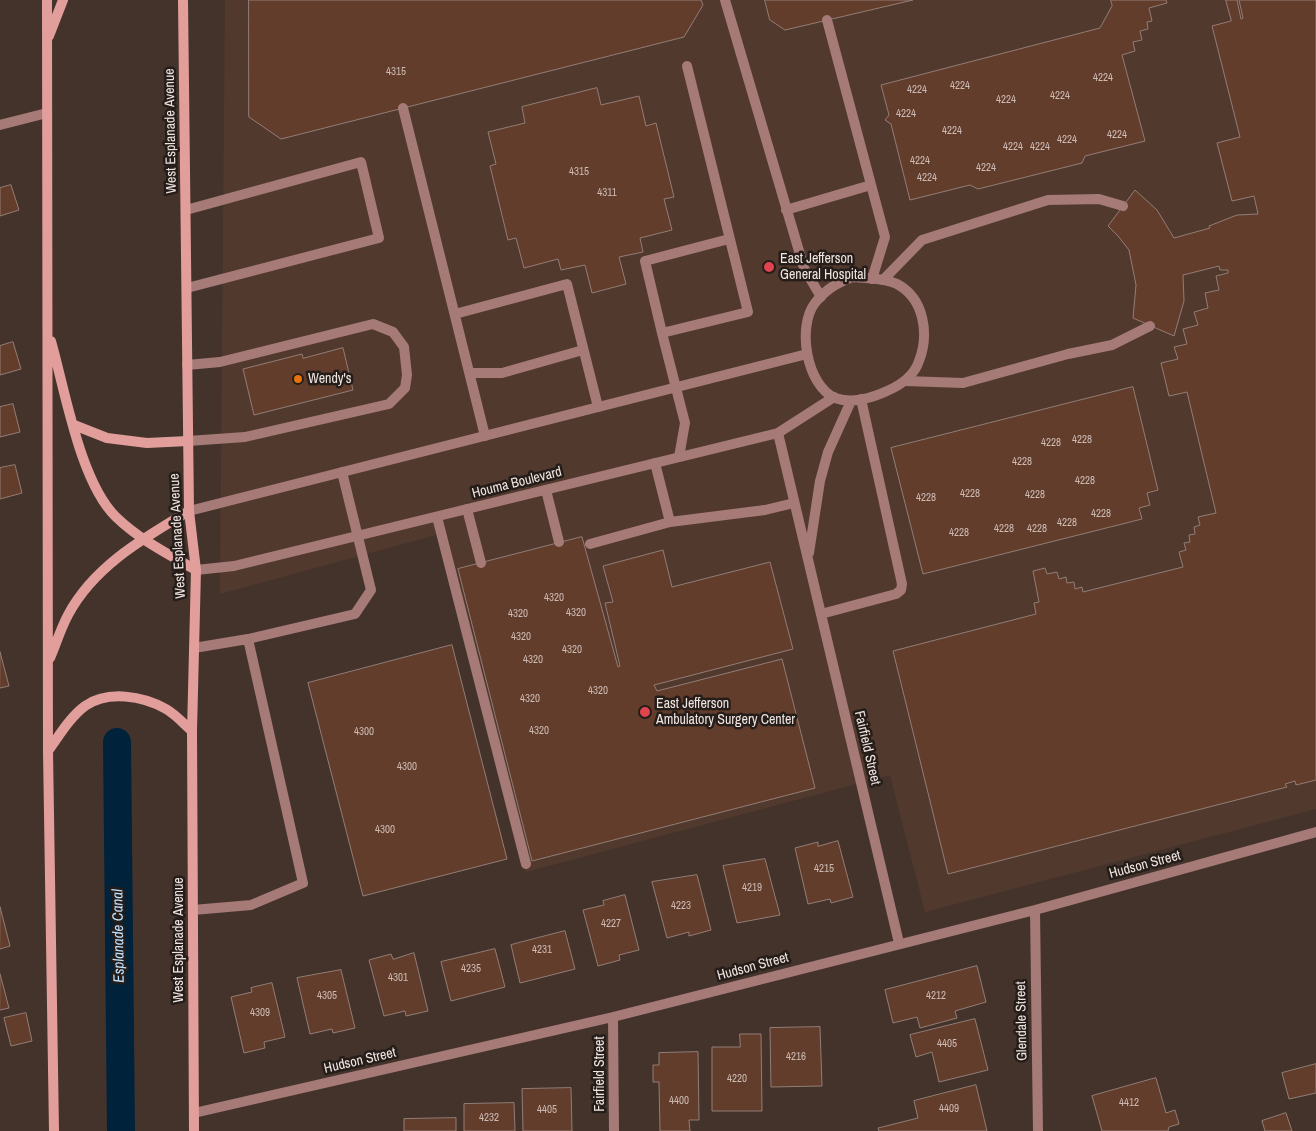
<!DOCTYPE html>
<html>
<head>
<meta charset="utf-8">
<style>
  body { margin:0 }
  canvas { display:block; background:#44332b }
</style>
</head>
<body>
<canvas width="1316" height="1131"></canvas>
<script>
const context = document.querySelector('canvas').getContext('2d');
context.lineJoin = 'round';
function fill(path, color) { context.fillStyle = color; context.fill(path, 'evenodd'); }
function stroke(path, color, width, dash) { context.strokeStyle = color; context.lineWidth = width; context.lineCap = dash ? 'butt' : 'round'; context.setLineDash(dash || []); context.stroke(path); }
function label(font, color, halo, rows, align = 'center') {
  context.font = font + ' "Archivo Narrow",sans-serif'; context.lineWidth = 5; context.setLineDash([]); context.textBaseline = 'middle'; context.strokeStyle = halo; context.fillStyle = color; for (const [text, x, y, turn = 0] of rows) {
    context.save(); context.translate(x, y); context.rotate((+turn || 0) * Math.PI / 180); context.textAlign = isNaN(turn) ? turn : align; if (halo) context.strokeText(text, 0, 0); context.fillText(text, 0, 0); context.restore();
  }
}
const built = new Path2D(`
  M225,0h1091v809l-391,103 -35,-137 -364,97 -86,-338 -220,60z`);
const canal = new Path2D(`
  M117,742l4,389`);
const building = new Path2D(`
  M249,0h452l2,5 -19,32 -403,102 -32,-22z
  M765,0h148l-128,30 -15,-10z
  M1111,0h55l1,3 -18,5 3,13 -5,1 1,7 -8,2 2,9 -9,2 2,9 -13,4 23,86 -60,15 -3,7 -104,26 -8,-4 -60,15 -19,-76 -6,-4 4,-5 -8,-30 219,-57 12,-22z
  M1226,0h11l4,19 2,-1 -4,-18h77v780l-20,5 -1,-4 -10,3 2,3 -339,87 -55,-223 143,-37 -2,-11 5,-1 -6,-31 12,-3 2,6 10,-2 2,7 7,-2 1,6 7,-1 1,7 7,-2 1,5 100,-25 -4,-15 7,-2 -2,-7 6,-1 -1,-7 6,-1 -1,-7 6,-2 -2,-8 18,-4 -29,-121 -18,4 -8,-33 17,-4 -4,-12 13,-3 -4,-15 15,-4 -4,-13 14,-4 -3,-15 14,-3 -3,-14 12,-3v-3h-8l-1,-4 -36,9 1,26 -10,35 -41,-18 3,-33 -7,-35 -11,-14 -10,-10 27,-36 22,20 17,28 36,-10 -1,-2 28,-11 21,-1 -4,-18 -22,5 -15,-58 23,-6 -28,-111 19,-5z
  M597,88l4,17 38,-9 7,30 10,-3 18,74 -10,2 8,31 -32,8 3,14 -24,5 7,27 -34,9 -7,-28 -24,5 -3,-11 -34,9 -8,-30 -8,2 -18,-74 6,-2 -8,-32 37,-9 -3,-16z
  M11,185l8,25 -19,6v-28z
  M13,342l8,27 -21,6v-29z
  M343,348l10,42 -99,25 -11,-46 59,-15 1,4z
  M1133,387l25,103 -11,3 3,12 -11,3 3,11 -219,55 -32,-126z
  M13,404l7,28 -20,5v-30z
  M15,465l7,28 -22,6v-31z
  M582,537l36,130 2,-1 -15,-63 8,-1 -10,-36 60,-16 9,37 98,-25 23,87 -139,36 3,6 125,-32 33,129 -283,73 -74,-292z
  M452,645l55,214 -144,37 -55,-213z
  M0,652l9,34 -9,2z
  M838,841l15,56 -22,6 -1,-4 -22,5 -13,-56 23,-6v4z
  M765,859l15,56 -43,8 -14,-57z
  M697,875l14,55 -22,6v-4l-22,6 -15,-56z
  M625,895l14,55 -20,5 1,5 -22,6 -15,-56 21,-5 -1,-4z
  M0,907l10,39 -10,3z
  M565,931l10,38 -55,14 -9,-38z
  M495,949l10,38 -54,14 -10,-39z
  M414,953l14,58 -22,5 -1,-5 -21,5 -15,-56 22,-6 2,5z
  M977,966l9,36 -31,9 2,7 -37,10 -3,-11 -24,6 -8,-33z
  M341,970l14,58 -22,5 -1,-4 -22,5 -13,-56z
  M0,974l9,34 -9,2z
  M272,983l13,54 -21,5 1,6 -21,5 -13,-56 21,-5 -1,-4z
  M26,1013l6,28 -21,5 -7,-28z
  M975,1019l13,51 -49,12 -7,-30 -16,5 -6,-22z
  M820,1027l2,59 -51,1 -1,-59z
  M740,1034h21l1,77h-50v-64h28z
  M698,1052l1,68h-10l1,11h-30l-1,-49h-6v-17h6v-12z
  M1316,1064v29l-27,6 -7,-26z
  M1156,1078l10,35 9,-3 4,14 -10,3 -1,4h-66l-10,-35z
  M976,1085l11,46h-108l-1,-3 40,-10 -4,-17z
  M571,1088l1,43h-49l-1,-42z
  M514,1103l1,28h-51v-27z
  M1286,1113l6,18h-27l-3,-10z
  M456,1118v13h-52v-12z`);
const service = new Path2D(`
  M725,0l79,268 17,29
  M827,20l58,217 -13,42
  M403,108l82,328
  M0,125l47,-12
  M186,210l175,-48 18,76 -192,50
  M786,210l85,-25
  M883,280l39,-40 126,-40 51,-1 24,7
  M455,314l112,-30 31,123
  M662,333l-17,-72 84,-22
  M187,365l33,-3 153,-38 20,8 11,15 3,28 -2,13 -16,16 -144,33 -57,4
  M471,373h31l81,-23
  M905,381l58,2 105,-29 44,-9 38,-19
  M676,388l-14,-55 86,-21 -61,-246
  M655,463l15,59
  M546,490l13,52
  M467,509l14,54
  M437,517l89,347
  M590,544l80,-22 95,-12 29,-7
  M194,648l54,-9 107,-25 16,-24 -29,-118
  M193,910l58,-5 52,-22 -55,-244`);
const minor = new Path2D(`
  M852,277c14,1 33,1 45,7 28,15 32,51 22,77 -5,15 -18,24 -32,30 -15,7 -36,13 -52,7 -29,-13 -38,-72 -20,-95 11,-14 22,-20 37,-26z
  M676,388l9,35 -6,34
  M778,433l121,510
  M189,511l618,-157
  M809,553l11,-72 8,-29 23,-51
  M196,570l38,-4 544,-133 56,-36
  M821,614l75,-20 5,-4 1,-6 -41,-185
  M1035,910l3,221
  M613,1017l1,114
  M194,1113l419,-96 422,-107 281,-78`);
const secondary = new Path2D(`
  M47,0l1,751 6,380
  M183,0l6,511 7,59 -4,161 2,400
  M49,36l14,-36
  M51,341c14,49 29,141 65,176 24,23 52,37 80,53
  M74,425l33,13 40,5 41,-2
  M50,658c6,-14 11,-30 18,-43 26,-49 76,-77 121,-104
  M48,751c11,-15 22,-34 37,-45 23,-16 58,-10 81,3 9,5 18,15 26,22`);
const markers = [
  [769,267,6,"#e0444e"],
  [298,379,5,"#e8710a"],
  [645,712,6,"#e0444e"]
];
const numberNames = [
  ["4315",396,72],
  ["4224",1103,78],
  ["4224",960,86],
  ["4224",917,90],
  ["4224",1060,96],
  ["4224",1006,100],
  ["4224",906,114],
  ["4224",952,131],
  ["4224",1117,135],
  ["4224",1067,140],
  ["4224",1013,147],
  ["4224",1040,147],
  ["4224",920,161],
  ["4224",986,168],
  ["4315",579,172],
  ["4224",927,178],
  ["4311",607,193],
  ["4228",1082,440],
  ["4228",1051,443],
  ["4228",1022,462],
  ["4228",1085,481],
  ["4228",970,494],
  ["4228",1035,495],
  ["4228",926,498],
  ["4228",1101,514],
  ["4228",1067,523],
  ["4228",1004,529],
  ["4228",1037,529],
  ["4228",959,533],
  ["4320",554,598],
  ["4320",576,613],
  ["4320",518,614],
  ["4320",521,637],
  ["4320",572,650],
  ["4320",533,660],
  ["4320",598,691],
  ["4320",530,699],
  ["4320",539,731],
  ["4300",364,732],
  ["4300",407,767],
  ["4300",385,830],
  ["4215",824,869],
  ["4219",752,888],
  ["4223",681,906],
  ["4227",611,924],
  ["4231",542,950],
  ["4235",471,969],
  ["4301",398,978],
  ["4305",327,996],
  ["4212",936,996],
  ["4309",260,1013],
  ["4405",947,1044],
  ["4216",796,1057],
  ["4220",737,1079],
  ["4400",679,1101],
  ["4412",1129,1103],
  ["4409",949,1109],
  ["4405",547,1110],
  ["4232",489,1118]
];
const streetNames = [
  ["West Esplanade Avenue",171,131,-91],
  ["Houma Boulevard",517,483,-14],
  ["West Esplanade Avenue",178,536,-93],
  ["Fairfield Street",867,748,77],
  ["Hudson Street",1145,865,-15],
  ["West Esplanade Avenue",179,940,-90],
  ["Hudson Street",753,967,-15],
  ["Glendale Street",1022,1021,-91],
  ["Hudson Street",360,1061,-13],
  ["Fairfield Street",600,1074,-90]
];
const poiNames = [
  ["East Jefferson",780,259],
  ["General Hospital",780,275],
  ["Wendy's",308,379],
  ["East Jefferson",656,704],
  ["Ambulatory Surgery Center",656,720]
];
const waterNames = [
  ["Esplanade Canal",119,936,-91]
];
fill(built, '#51392e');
stroke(canal, '#00223a', 28);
fill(building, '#633d2c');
stroke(building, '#927d75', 1);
stroke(service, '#a57a77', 10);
stroke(minor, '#a57a77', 10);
stroke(secondary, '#e29e9b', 10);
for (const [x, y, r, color] of markers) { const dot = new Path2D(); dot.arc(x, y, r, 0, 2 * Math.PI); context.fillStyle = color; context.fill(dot); stroke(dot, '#251d19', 2); }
label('11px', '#cdbab3', null, numberNames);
label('14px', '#f0e4e0', '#251d19', streetNames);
label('14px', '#f0e4e0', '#251d19', poiNames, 'left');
label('italic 15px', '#bee1fe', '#251d19', waterNames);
</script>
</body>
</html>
